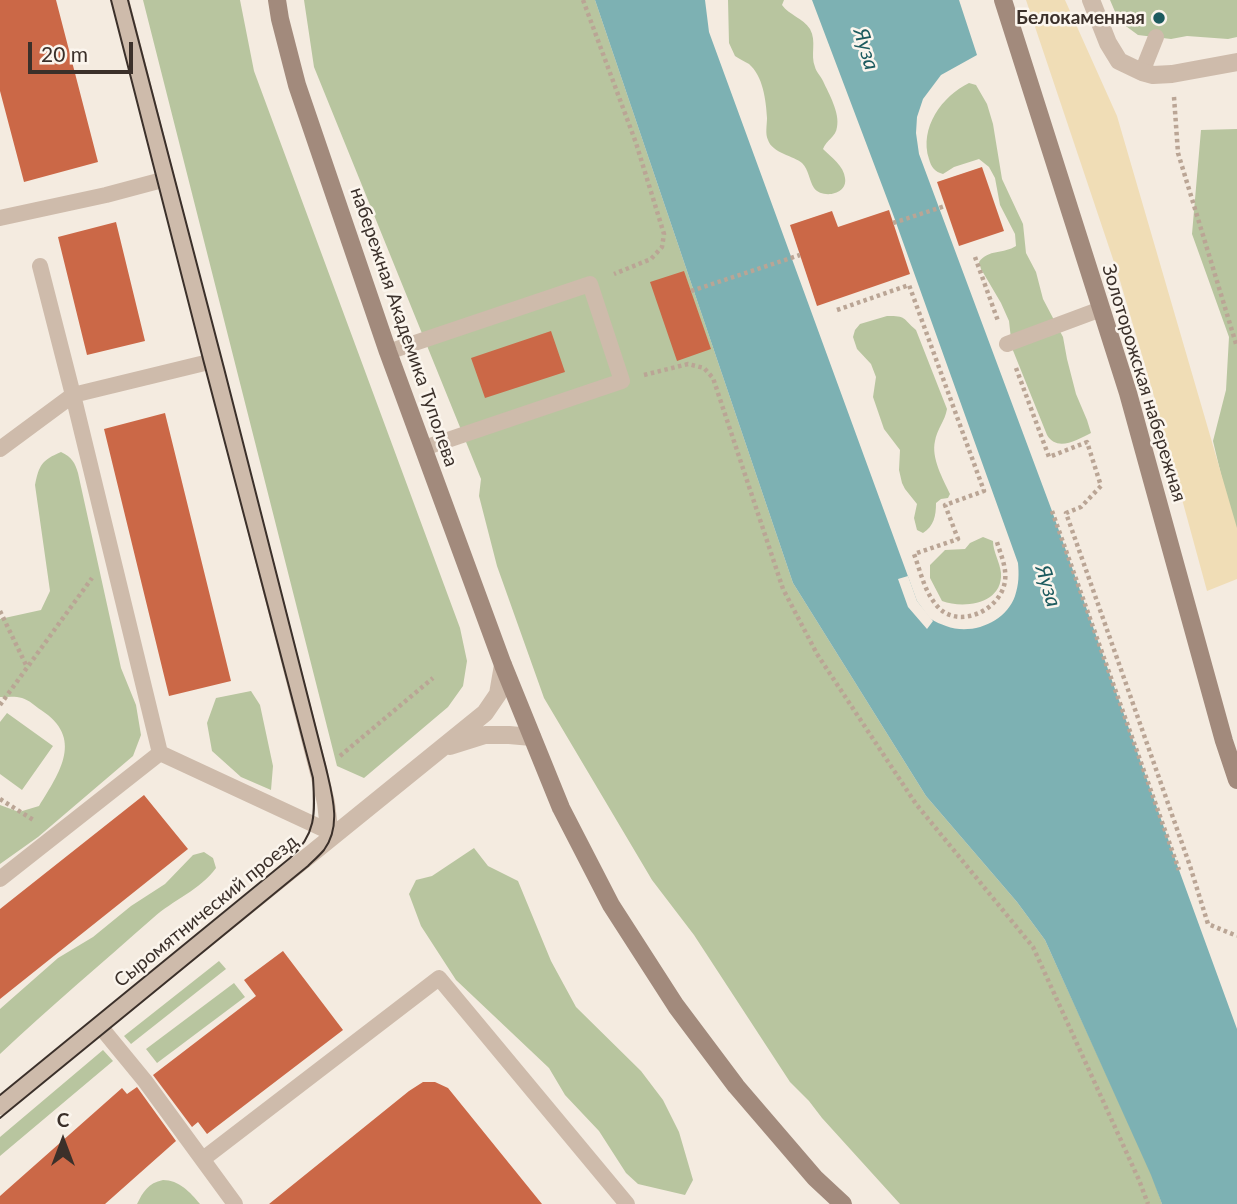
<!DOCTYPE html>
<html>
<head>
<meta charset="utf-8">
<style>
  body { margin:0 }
  #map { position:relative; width:1237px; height:1204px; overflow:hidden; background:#f4ebe0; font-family:Lato,sans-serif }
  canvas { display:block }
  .north { position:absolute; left:28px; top:1106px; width:70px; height:70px; -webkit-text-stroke:5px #fbf5ed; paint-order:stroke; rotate:0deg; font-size:19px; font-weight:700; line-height:28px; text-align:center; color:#3b302a }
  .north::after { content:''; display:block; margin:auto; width:24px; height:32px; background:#3b302a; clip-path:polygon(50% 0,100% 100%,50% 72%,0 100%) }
  .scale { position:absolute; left:28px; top:42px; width:105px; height:32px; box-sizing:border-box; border:4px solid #3b302a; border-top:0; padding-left:9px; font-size:21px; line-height:24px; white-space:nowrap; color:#3b302a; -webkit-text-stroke:5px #fbf5ed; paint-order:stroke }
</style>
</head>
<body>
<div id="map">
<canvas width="1237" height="1204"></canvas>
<div class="north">С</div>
<div class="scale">20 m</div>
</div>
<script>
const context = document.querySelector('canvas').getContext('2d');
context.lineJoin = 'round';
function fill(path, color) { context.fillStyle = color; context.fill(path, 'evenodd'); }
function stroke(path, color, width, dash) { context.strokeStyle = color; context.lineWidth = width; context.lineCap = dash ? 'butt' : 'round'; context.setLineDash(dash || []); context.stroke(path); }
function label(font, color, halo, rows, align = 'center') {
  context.font = font + ' Lato,sans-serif'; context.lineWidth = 5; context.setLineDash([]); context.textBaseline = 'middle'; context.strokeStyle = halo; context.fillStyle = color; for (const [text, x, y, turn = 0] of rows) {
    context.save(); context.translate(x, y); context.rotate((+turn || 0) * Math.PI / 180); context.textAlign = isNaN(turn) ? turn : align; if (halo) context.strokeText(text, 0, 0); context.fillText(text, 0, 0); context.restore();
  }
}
const green = new Path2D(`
  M143,0h97l14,71 206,557 7,33 -4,25 -15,21 -84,71 -27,-12z
  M304,0h291l198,583 133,213 91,106 28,38 107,235 10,29h-262l-78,-86 -13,-17 -19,-19 -96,-147 -42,-55 -108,-182 -47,-132 -18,-70 2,-17 -167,-412z
  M728,0h56l-2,5c7,10 21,13 28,24 7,13 0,25 5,38 1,5 6,9 8,14 6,13 17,32 14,46 -1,10 -11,13 -14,22 8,8 21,17 22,29 3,17 -23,21 -31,10 -5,-8 -5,-18 -12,-25 -8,-7 -30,-10 -34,-23 -3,-6 -1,-15 -1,-22 -1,-18 -4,-42 -18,-54 -5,-3 -10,-5 -14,-8l-6,-13z
  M1110,0h127v37l-9,2 -41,-3 -16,3 -33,-4 -19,-14z
  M969,83l7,2 11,19 6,20 9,55 21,45 3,29 10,19 7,27 20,38 4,22 9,35 11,26 4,13c-14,7 -34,19 -44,2l-35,-87 -3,-27 -8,-18 -20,-34 -2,-7c9,-13 25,-8 37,-16l-1,-12 -15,-29 -5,-27 -6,-11 -10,-8 -25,8 -11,7c-8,-2 -12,-7 -14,-15 -10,-31 13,-63 40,-76z
  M1237,129v413l-24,-101 13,-51 3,-53 -37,-103 9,-104z
  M887,316c20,0 15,2 29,14l31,79c-2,12 -10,20 -12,32 -4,17 8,38 15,53l-2,4 -7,1 -5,4c0,13 -2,23 -13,30l-6,-3 -3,-12 3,-14 -12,-15 -3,-6 -3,-13 1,-20 -16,-21 -11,-32 3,-20 -5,-13 -14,-15 -4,-12 2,-7 5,-6z
  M61,452c11,5 14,11 17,21l43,195 15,37 5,30 -8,21 -95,81 -38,27v-59l19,7 20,-6c21,-34 45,-68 2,-96 -6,-4 -12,-10 -19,-12 -6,-2 -15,-1 -22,-1v-78l41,-9 9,-19 -15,-106c4,-20 7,-25 26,-33z
  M983,537l10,4c0,11 7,21 8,32 2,31 -37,36 -59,28l-12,-23v-13l15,-15 20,-1 5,-6z
  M251,691l9,14 13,61 -2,24 -30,-13 -29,-26 -5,-28 9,-25z
  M7,713l46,33 -31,44 -22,-16v-52z
  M474,848l14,18 30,15 33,80 25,46 65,64 22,29 16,32 14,48 -8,15 -47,-11 -12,-11 -27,-42 -34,-36 -16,-27 -93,-88 -35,-54 -12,-32 7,-14 16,-4z
  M204,852l9,6 3,10c-16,22 -43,32 -63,50 -51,45 -103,89 -153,136v-45l58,-51 35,-21 38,-31 34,-22 28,-29z
  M219,961l7,8 -95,75 -7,-8z
  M234,983l11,14 -88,66 -11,-14z
  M103,1050l10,11 -113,95v-19z
  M163,1180c16,0 27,12 37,24h-63c6,-12 11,-21 26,-24z`);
const sand = new Path2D(`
  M1026,0h39l52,116 120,412v51l-30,12 -55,-202 -34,-115z`);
const water = new Path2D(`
  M595,0h110l4,32 208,569c5,6 9,13 14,18 4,3 10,5 15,7 26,10 60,-4 69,-30 4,-12 4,-22 3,-33l-124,-346 -82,-217h147l18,55 -36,20 -18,24 -6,18 -1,16 3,21 133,357 127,359 58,159v175h-75l-11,-29 -106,-235 -28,-38 -91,-106 -133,-213z`);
const pier = new Path2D(`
  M908,576l9,25 16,20 -6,8 -19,-22 -10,-28z`);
const building = new Path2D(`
  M0,0h56l42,162 -74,20 -24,-91z
  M982,167l22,64 -45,15 -22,-64z
  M889,210l21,64 -93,32 -27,-81 42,-14 6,16z
  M116,222l29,119 -58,14 -29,-118z
  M684,271l27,78 -34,12 -27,-79z
  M551,331l14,41 -80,26 -14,-40z
  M165,413l66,268 -62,15 -65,-267z
  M144,795l44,54 -188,150v-90z
  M283,951l60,79 -136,104 -9,-12 -6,5 -39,-52 103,-79 -12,-16z
  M423,1082h12l13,6 94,116h-273l140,-113z
  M137,1087l39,54 -71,63h-105v-8l122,-108 5,6z`);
const path = new Path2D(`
  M583,0l53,143 28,91 -2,13 -11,12 -37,15
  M1174,97l4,56 59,194
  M893,223l52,-17
  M975,257l23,64
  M691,291l109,-36
  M837,310l72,-25 75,206 -39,14 13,34 -44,15c7,19 11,40 25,54 21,21 62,2 66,-27 2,-14 -5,-28 -9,-42
  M1016,368l33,89 38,-15 14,44 -20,21 -15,6 124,353 18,58 29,12
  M644,375l44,-11 16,4 9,10 70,211 34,65 99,150 117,143 106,233 9,24
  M1052,511l127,359
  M0,611l27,56
  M0,705l92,-127
  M340,756l93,-78
  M0,799l35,22`);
const lane = new Path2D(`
  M1142,72l14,-35
  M0,218l106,-23 60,-16
  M1007,344l94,-35
  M388,352l202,-68 32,97 -198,67
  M0,449l73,-54 -33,-129
  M160,753l-87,-358 140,-34
  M160,753l170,79
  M0,879l160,-126
  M99,1025l46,56 90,123
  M203,1159l236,-181 188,226`);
const street = new Path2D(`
  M120,0l199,773 7,30 4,34
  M1091,0l17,43 11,18 23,11 11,3 19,-1 65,-12
  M450,746l35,-11h24l23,2
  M0,1106l485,-393 13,-19 5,-29`);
const secondary = new Path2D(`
  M277,0l3,19 17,66 91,267 115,313 58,143 50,97 65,101 60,80 79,92 28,26
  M1003,0l125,393 96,348 13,39`);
const tram = new Path2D(`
  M0,1095l290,-237c27,-24 25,-46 23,-80l-109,-415 -93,-363
  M0,1118l308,-252c5,-5 11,-10 16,-16 18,-24 8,-56 2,-82l-102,-400 -96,-368`);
const markers = [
  [1159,18,7,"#1d5b5f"]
];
const poiNames = [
  ["Белокаменная",1145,18]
];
const streetNames = [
  ["набережная Академика Туполева",404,327,71],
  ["Золоторожская набережная",1144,383,73],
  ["Сыромятнический проезд",206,911,-39]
];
const waterNames = [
  ["Яуза",866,49,73],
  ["Яуза",1048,586,73]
];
fill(green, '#b8c59f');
fill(sand, '#f0ddb6');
fill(water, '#7db1b3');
fill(pier, '#f4ebe0');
fill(building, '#cb6847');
stroke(path, '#baa595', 4.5, [3.5, 3.5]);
stroke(lane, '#cebbab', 16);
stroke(street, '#cebbab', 18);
stroke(secondary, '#a28a7c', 18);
stroke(tram, '#3b302a', 2);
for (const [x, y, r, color] of markers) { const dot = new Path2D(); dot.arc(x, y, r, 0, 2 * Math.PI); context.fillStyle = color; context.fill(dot); stroke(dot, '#fbf5ed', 2.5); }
label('bold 19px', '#3b302a', '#fbf5ed', poiNames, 'right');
label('19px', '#3b302a', '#fbf5ed', streetNames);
label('italic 21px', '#1d5b5f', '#fbf5ed', waterNames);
</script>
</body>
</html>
